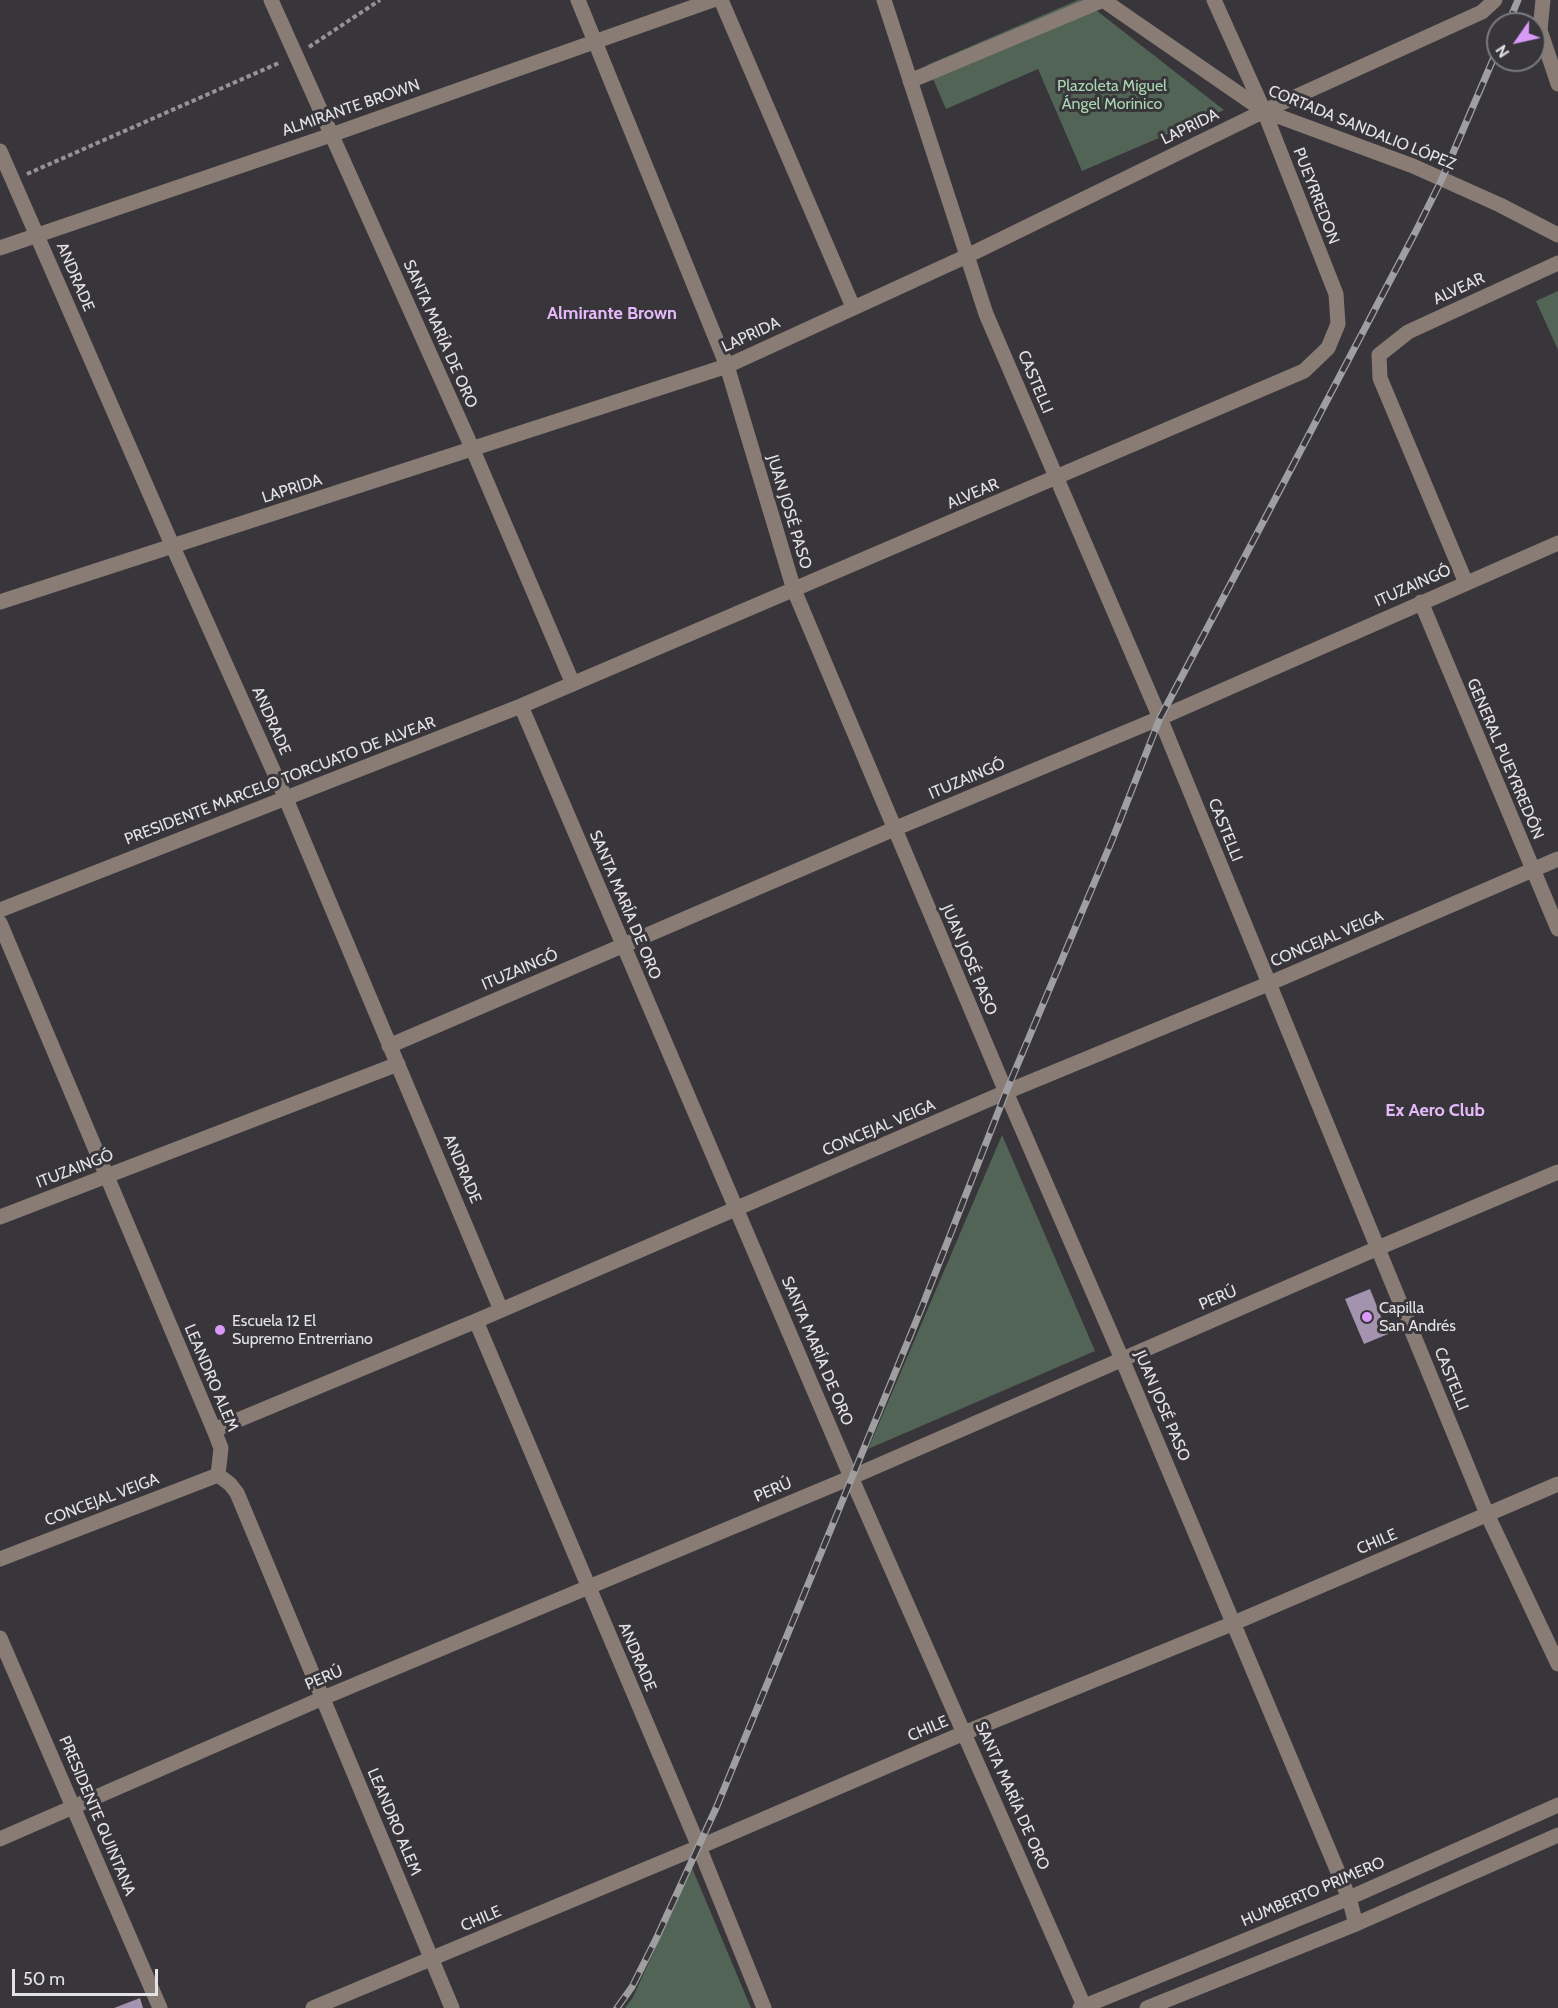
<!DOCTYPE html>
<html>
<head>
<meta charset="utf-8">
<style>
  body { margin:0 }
  #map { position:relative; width:1558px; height:2008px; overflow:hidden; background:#38363a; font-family:Cabin,sans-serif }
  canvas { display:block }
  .north { position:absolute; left:1486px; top:12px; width:60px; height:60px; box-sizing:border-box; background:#38363a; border:2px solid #7c7b7e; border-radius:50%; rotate:236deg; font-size:16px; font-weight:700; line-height:24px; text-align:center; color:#e3e2e4 }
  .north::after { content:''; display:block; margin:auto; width:21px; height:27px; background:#d99af7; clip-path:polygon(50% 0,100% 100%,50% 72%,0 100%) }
  .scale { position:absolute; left:12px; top:1969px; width:146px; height:27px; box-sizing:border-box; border:3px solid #e3e2e4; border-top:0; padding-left:8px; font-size:18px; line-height:21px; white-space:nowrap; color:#e3e2e4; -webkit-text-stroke:4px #38363a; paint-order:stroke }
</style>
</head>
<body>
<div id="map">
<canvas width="1558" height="2008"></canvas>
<div class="north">N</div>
<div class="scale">50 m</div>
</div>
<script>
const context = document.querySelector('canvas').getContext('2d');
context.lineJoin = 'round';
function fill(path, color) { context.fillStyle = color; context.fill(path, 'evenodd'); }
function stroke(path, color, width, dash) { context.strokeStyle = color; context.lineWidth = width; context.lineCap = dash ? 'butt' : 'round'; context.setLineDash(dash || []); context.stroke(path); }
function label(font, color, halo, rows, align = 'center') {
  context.font = font + ' Cabin,sans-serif'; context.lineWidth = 6; context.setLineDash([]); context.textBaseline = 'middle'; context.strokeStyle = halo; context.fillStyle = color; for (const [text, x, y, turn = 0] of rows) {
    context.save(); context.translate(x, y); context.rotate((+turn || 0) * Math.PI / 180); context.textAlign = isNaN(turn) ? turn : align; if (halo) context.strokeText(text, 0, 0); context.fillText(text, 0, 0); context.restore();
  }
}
const green = new Path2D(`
  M1078,0h5l141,110 -142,61 -44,-102 -92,40 -19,-44z
  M1558,291v59l-22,-49z
  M1002,1135l93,216 -227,98z
  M692,1868l59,140h-126l8,-11z`);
const building = new Path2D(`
  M1370,1289l18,45 -24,10 -19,-45z
  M140,1998l3,10h-29z`);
const path = new Path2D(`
  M309,47l71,-47
  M27,174l254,-112`);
const minor = new Path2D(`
  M271,0l202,450 100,234
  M578,0l149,366 67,224 212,502 116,267 227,539 7,26
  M721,0l132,307
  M884,0l102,314 174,404 327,796 71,150
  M1103,0l161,111 149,55 87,39 58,30
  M1543,0l-3,30 18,54
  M910,81l193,-81
  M0,151l173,396 113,252 215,511
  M0,248l331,-113 382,-135
  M1466,583l-86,-205 -1,-23 29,-23 150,-69
  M0,602l727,-236 240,-110 297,-145 218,-99 13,-12
  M1421,602l137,327
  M521,706l330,771 234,531
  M0,910l521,-204 783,-335 24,-23 10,-24 -2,-30 -72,-183 -50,-111
  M0,923l214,507 7,18 -3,27 12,9 7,9 215,515
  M389,1046l505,-217 266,-111 398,-175
  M0,1217l398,-153
  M476,1321l223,526 65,161
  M214,1430l262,-109 530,-229 262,-108 290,-125
  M0,1559l218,-84
  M0,1638l160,370
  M0,1839l323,-141 522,-218 533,-232 180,-76
  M313,2008l386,-161 265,-114 270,-110 324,-139
  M1080,2008l269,-110 209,-93
  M1147,2008l209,-84 202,-89`);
const rail = new Path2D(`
  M1508,24l10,-24
  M617,2008l15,-21 25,-50 60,-131 205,-499 84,-215 105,-249 49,-125 256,-487 25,-50 57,-133`);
const markers = [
  [1367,1317,6,"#d99af7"],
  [220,1330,6,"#d99af7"]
];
const parkNames = [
  ["Plazoleta Miguel",1112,86],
  ["Ángel Morinico",1112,104]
];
const streetNames = [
  ["ALMIRANTE BROWN",351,108,-19],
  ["LAPRIDA",1190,127,-26],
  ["CORTADA SANDALIO LÓPEZ",1362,128,22],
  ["PUEYRREDON",1316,196,69],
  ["ANDRADE",75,277,67],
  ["ALVEAR",1459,289,-25],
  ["SANTA MARÍA DE ORO",440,334,66],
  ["LAPRIDA",751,335,-25],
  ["CASTELLI",1035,382,67],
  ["LAPRIDA",292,489,-18],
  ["ALVEAR",973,494,-23],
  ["JUAN JOSÉ PASO",789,512,73],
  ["ITUZAINGÓ",1413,586,-24],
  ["ANDRADE",271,721,66],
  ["GENERAL PUEYRREDÓN",1505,759,67],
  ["ITUZAINGÓ",967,779,-23],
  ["PRESIDENTE MARCELO TORCUATO DE ALVEAR",280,781,-21],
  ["CASTELLI",1225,830,68],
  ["SANTA MARÍA DE ORO",625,905,67],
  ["CONCEJAL VEIGA",1327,939,-23],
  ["JUAN JOSÉ PASO",969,960,67],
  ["ITUZAINGÓ",520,970,-23],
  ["CONCEJAL VEIGA",879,1128,-23],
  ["ITUZAINGÓ",75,1169,-21],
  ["ANDRADE",462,1169,67],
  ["PERÚ",1218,1298,-23],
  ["SANTA MARÍA DE ORO",817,1351,67],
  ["LEANDRO ALEM",211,1378,67],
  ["CASTELLI",1451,1379,68],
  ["JUAN JOSÉ PASO",1162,1406,67],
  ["PERÚ",773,1490,-23],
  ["CONCEJAL VEIGA",102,1500,-21],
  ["CHILE",1377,1542,-23],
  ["ANDRADE",637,1657,67],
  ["PERÚ",324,1678,-23],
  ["CHILE",928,1729,-23],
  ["SANTA MARÍA DE ORO",1012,1796,66],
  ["PRESIDENTE QUINTANA",97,1816,67],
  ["LEANDRO ALEM",394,1822,67],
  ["HUMBERTO PRIMERO",1313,1892,-23],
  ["CHILE",481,1919,-23]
];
const poiNames = [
  ["Capilla",1379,1308],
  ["San Andrés",1379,1326],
  ["Escuela 12 El",232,1321],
  ["Supremo Entrerriano",232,1339]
];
const neighbourhoodNames = [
  ["Almirante Brown",612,314],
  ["Ex Aero Club",1435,1111]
];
fill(green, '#516455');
fill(building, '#a393ae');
stroke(path, '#959396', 4, [4.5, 3]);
stroke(minor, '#897c75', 15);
stroke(rail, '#9f9ea1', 7);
stroke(rail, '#38363a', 4.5, [14]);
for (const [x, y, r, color] of markers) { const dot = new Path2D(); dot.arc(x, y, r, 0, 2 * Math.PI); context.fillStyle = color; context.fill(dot); stroke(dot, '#38363a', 2); }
label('16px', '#a8d7b2', '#38363a', parkNames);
label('16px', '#e3e2e4', '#38363a', streetNames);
label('16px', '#e3e2e4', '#38363a', poiNames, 'left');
label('bold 18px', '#e4b8f9', '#38363a', neighbourhoodNames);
</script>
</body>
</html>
